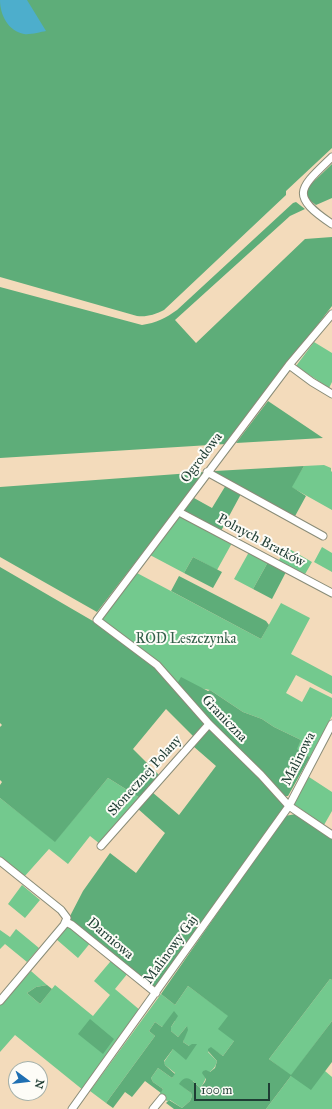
<!DOCTYPE html>
<html>
<head>
<meta charset="utf-8">
<style>
  body { margin:0 }
  #map { position:relative; width:332px; height:1109px; overflow:hidden; background:#f3dbbb; font-family:"IM FELL Great Primer",serif }
  canvas { display:block }
  .north { position:absolute; left:8px; top:1061px; width:40px; height:40px; box-sizing:border-box; background:#fdfcf7; border:1px solid #a4b0a9; border-radius:50%; rotate:105deg; font-size:11px; font-weight:700; line-height:16px; text-align:center; color:#1f3d34 }
  .north::after { content:''; display:block; margin:auto; width:14px; height:18px; background:#1f6fb2; clip-path:polygon(50% 0,100% 100%,50% 72%,0 100%) }
  .scale { position:absolute; left:194px; top:1083px; width:76px; height:18px; box-sizing:border-box; border:2px solid #1f3d34; border-top:0; padding-left:5px; font-size:12px; line-height:14px; white-space:nowrap; color:#1f3d34; -webkit-text-stroke:3px #fdfcf7; paint-order:stroke }
</style>
</head>
<body>
<div id="map">
<canvas width="332" height="1109"></canvas>
<div class="north">N</div>
<div class="scale">100 m</div>
</div>
<script>
const context = document.querySelector('canvas').getContext('2d');
context.lineJoin = 'round';
function fill(path, color) { context.fillStyle = color; context.fill(path, 'evenodd'); }
function stroke(path, color, width, dash) { context.strokeStyle = color; context.lineWidth = width; context.lineCap = dash ? 'butt' : 'round'; context.setLineDash(dash || []); context.stroke(path); }
function label(font, color, halo, rows, align = 'center') {
  context.font = font + ' "IM FELL Great Primer",serif'; context.lineWidth = 4; context.setLineDash([]); context.textBaseline = 'middle'; context.strokeStyle = halo; context.fillStyle = color; for (const [text, x, y, turn = 0] of rows) {
    context.save(); context.translate(x, y); context.rotate((+turn || 0) * Math.PI / 180); context.textAlign = isNaN(turn) ? turn : align; if (halo) context.strokeText(text, 0, 0); context.fillText(text, 0, 0); context.restore();
  }
}
const green = new Path2D(`
  M314,342l18,11v29l-3,6 -33,-22z
  M324,465l7,3v3l1,1v38l-41,-23 13,-21z
  M181,515l51,28 -15,27 -24,-13 -9,16 -34,-18z
  M286,547l26,15 -8,14 -26,-14z
  M322,547l10,6v19l-18,-10z
  M249,552l19,10 -15,27 -19,-10z
  M137,573l124,66 20,-36 29,15 -19,36 41,22v18l-36,-19 -10,18 16,9 8,-15 22,11v18l-22,41 -14,-8 5,-9 -27,-13 -12,-8 -19,-7 -33,-22 -33,-6 -76,-64z
  M309,777l23,15v19l-8,14 -29,-20v-5z
  M108,778l32,20 -40,46 -10,-8 -22,28 -19,-15 -25,28 -24,-20v-59l55,43z
  M22,885l18,15 -15,18 -17,-14z
  M67,926h4l20,16 -13,16 -22,-19z
  M16,929l23,19 -12,14 -22,-18 -5,5v-19l10,7z
  M110,962h4l14,11 -13,16 26,22 -58,79 -68,-55 -15,17v-47l31,-34 16,14 -11,2 -9,6 13,11 15,-19 38,31 17,-21 -16,-14z
  M330,979l2,1v41l-41,55 34,-5 7,6v32h-66l25,-33 -22,-17z
  M188,986l41,30 5,25 -11,15 -12,-8 -3,4 9,9c-2,7 -3,7 -8,12 -4,4 -4,10 -9,15l-7,-7 -13,3 11,9 1,3 -2,5 -8,7 -12,-8 -3,1 -8,-6 4,-6 -10,-7 -2,-4 7,-10 14,10 3,-5 -10,-8 -1,-3 9,-13 16,-3 -6,-4 4,-16 -9,11 -7,-6v-4l4,-6 -13,6 -7,-5 -6,9 6,5 -49,67 -16,-12 71,-97 14,11z`);
const forest = new Path2D(`
  M0,0h332v148l-46,43v4l-122,115c-10,5 -17,7 -27,6l-137,-39z
  M332,164v34l-16,7 -8,-6 -1,-11z
  M296,202l9,7 -15,7 -115,104 21,23 109,-104 27,-2v69l-106,138 -226,14v-171l142,38c14,-2 24,-7 35,-15l116,-107z
  M268,401l55,37 -87,5z
  M304,466l-12,21 14,9 -12,22 -81,-45 2,-2z
  M205,472l-108,140 -97,-55v-70z
  M226,485l15,9 -20,37 -38,-20 11,-13 18,10z
  M193,557l29,15 -9,16 -29,-15z
  M268,562l18,10 -14,27 -19,-10z
  M0,567l98,57 56,41 50,58 -10,14 -28,-28 -33,40 27,27 -20,22 -32,-20 -53,64 -55,-44v-13l2,-3 -2,-2v-53l2,-2 -2,-2z
  M179,576l87,45 3,4 -8,14 -90,-48z
  M181,677l27,14 2,-1 33,22 19,7 12,8 27,13 -4,9 13,8 -22,39h-4l-61,-60 -46,-52z
  M207,729h3l26,23 50,53 -129,182h-6l-83,-67 15,-29 27,-38 26,20 29,-40 -28,-25 15,-16 27,23 37,-49 -23,-20z
  M296,814l36,25v141l-2,-1 -61,80 22,16 41,-54v41l-21,28 -20,-14 -25,33h-92l-8,-6 3,-3 13,8 8,-7 2,-5 -1,-3 -12,-9c8,-12 14,-2 21,4l5,-6 1,-3 -4,-6 1,-2 3,-1 4,2 5,-4 2,-7 -9,-10v-2l3,-2 12,9 11,-15 -16,-12 10,-13 -40,-30 -13,19 -14,-11 124,-178z
  M47,985l5,4 -12,15 -13,-11 9,-6z
  M174,1011l4,5 -7,11v4l7,6 9,-11 1,4 -5,12 6,4 3,-2h5l-11,16 -13,-11 -9,12 1,4 10,9 -3,4 -14,-10 -7,10 2,4 10,7 -2,4 -16,-12 -13,16 -7,-5 -12,16 -7,-5 49,-67 -6,-5 6,-9 7,5z
  M90,1019l24,20 -11,15 -25,-20z`);
const water = new Path2D(`
  M0,0h27l19,31c-6,1 -16,4 -22,3 -16,-3 -24,-19 -24,-34z`);
const minor = new Path2D(`
  M332,157c-33,32 -43,38 0,67
  M332,314l-43,51 -192,255 60,45 52,59 52,51 28,31 43,29
  M289,365l23,17 20,12
  M207,472l116,64
  M179,512l153,81
  M101,846l108,-122
  M0,861l61,49 6,8 -3,7 -64,76
  M66,922l6,3 84,68
  M72,1109l217,-303 43,-82
  M153,1109l9,-11`);
const streetNames = [
  ["Ogrodowa",202,458,-53],
  ["Polnych Bratków",261,541,28],
  ["Graniczna",224,719,46],
  ["Malinowa",299,759,-63],
  ["Słonecznej Polany",145,776,-48],
  ["Darniowa",110,939,40],
  ["Malinowy Gaj",171,950,-54]
];
const parkNames = [
  ["ROD Leszczynka",186,640]
];
fill(green, '#73c98e');
fill(forest, '#5ead79');
fill(water, '#4daecc');
stroke(minor, '#898c78', 9);
stroke(minor, '#fff', 7);
label('14px', '#1f3d34', '#fdfcf7', streetNames);
label('14px', '#34604a', '#fdfcf7', parkNames);
</script>
</body>
</html>
